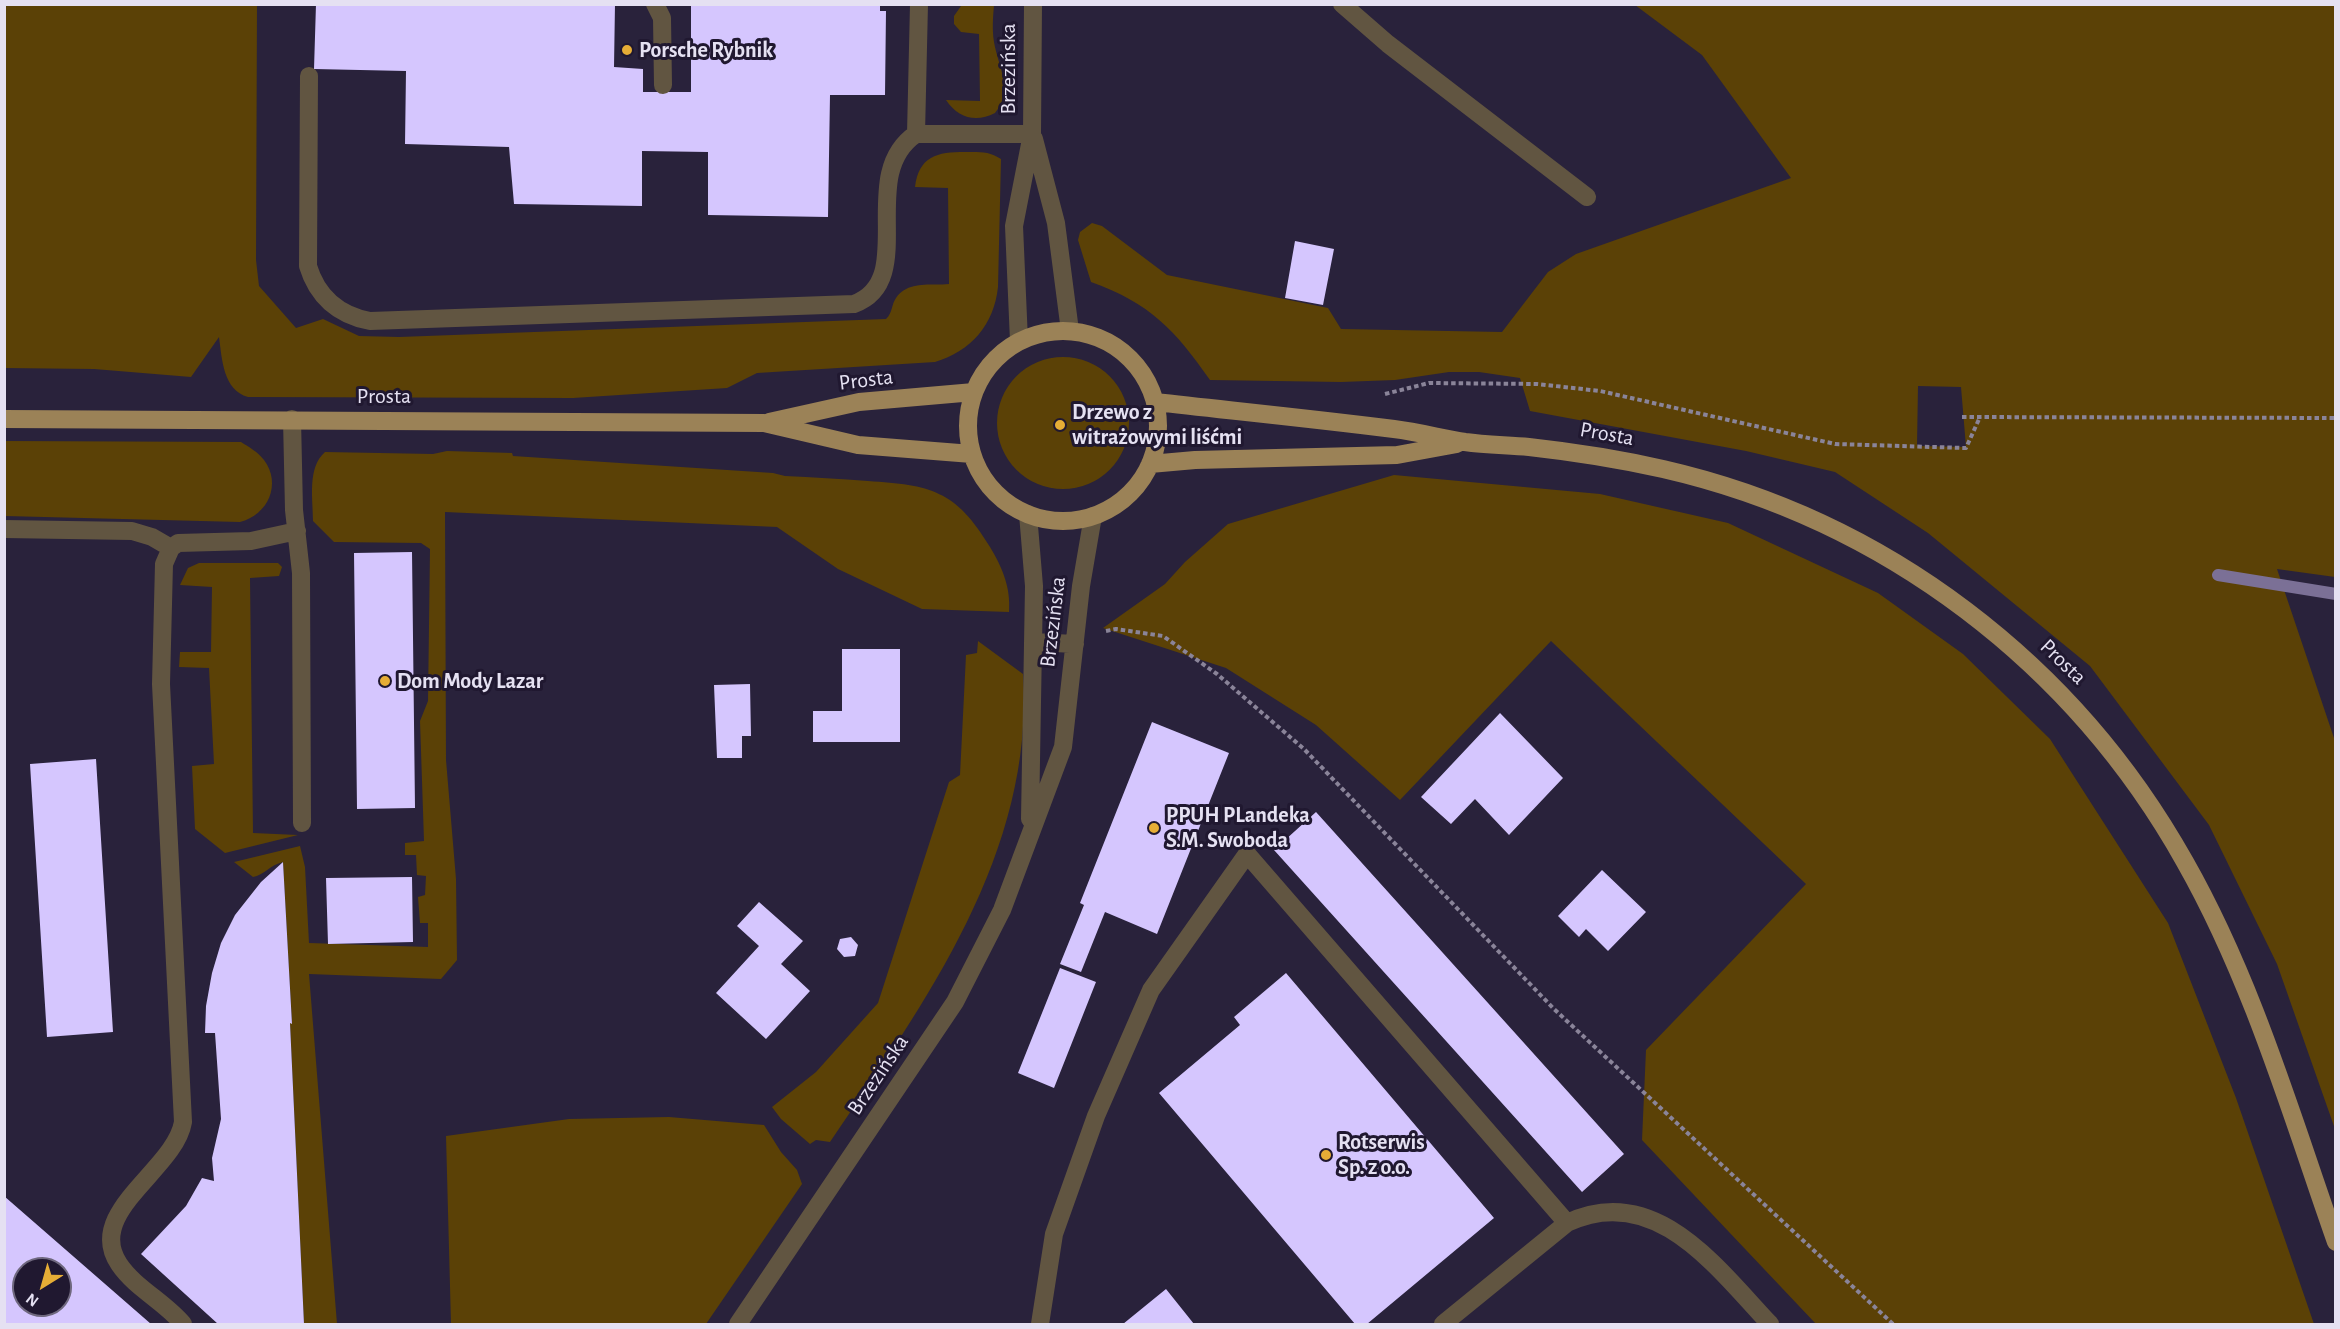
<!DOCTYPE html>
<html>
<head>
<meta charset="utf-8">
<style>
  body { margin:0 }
  #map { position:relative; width:2340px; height:1329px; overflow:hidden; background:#29223b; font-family:"Alegreya Sans",sans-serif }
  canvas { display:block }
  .frame { position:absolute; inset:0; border:6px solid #e5e1f2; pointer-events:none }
  .north { position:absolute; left:12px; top:1257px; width:60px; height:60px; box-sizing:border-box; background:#201830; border:2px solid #6f687e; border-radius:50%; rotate:217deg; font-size:16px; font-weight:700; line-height:24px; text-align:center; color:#e5e1f2 }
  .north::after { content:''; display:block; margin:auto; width:21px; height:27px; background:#e6ad36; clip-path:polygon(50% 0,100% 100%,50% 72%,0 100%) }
</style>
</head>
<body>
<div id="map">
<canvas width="2340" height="1329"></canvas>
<div class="frame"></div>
<div class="north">N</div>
</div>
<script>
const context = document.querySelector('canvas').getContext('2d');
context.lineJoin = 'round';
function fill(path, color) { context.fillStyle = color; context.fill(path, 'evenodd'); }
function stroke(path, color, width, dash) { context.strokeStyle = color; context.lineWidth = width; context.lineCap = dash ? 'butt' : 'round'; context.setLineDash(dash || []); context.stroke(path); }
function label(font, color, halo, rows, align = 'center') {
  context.font = font + ' "Alegreya Sans",sans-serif'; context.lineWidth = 6; context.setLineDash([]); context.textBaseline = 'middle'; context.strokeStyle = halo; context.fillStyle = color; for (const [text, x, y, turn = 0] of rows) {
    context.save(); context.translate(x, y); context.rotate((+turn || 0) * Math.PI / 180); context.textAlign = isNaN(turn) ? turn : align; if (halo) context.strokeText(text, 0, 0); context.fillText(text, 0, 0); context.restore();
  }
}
const green = new Path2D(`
  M5,4l252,1 -1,255 3,26 37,42 27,-9 36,17 40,1 487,-18c7,-7 5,-14 10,-21 12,-18 36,-12 53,-14l-1,-96 -33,-1c4,-31 22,-35 50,-35 14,0 24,-1 36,7l-3,128c-4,38 -27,64 -63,75l-178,11 -30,15 -154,10 -325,-1c-25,-7 -26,-38 -29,-60l-28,40 -97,-8 -89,-1z
  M994,5c-1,12 -2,24 0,37 4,24 20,49 1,71 -19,10 -37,5 -49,-13l34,1 -1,-67 -18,-2 -7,-8v-8l7,-10z
  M1635,5h700v572l-58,-8 58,172v388l-58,-165 -68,-139 -119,-159 -162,-133 -93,-61 -89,-21 -216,-40 -10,-33 -41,-6h-30l-54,8 -54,2 -131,-2c-35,-50 -60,-77 -119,-98l-13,-42 2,-8 12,-9 10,3 65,49 161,33 13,21 161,3 46,-60 28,-18 215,-76 -89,-123zM1918,386l43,1 5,60 -49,-1z
  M997 423a66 66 0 1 1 132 0a66 66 0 1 1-132 0Z
  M5,441l236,1c8,5 17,10 23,18 18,24 4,55 -24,62l-235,-6z
  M447,451l65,2 1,3 260,17 12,3c28,1 55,3 83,5 62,4 88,9 122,66 12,20 21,40 19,65l-87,-3 -84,-40 -61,-42 -332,-15 1,248 10,119 1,81 -16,19 -132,-5 28,350h-33l-14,-301h2l-9,-161c-13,3 -19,13 -30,15l-19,-15 66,-16 5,21 4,76 119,4v-24h-8l-2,-26 7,-2 1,-19 -9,-1 -1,-20h-11v-12l19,-2 -4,-120 8,-20 2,-152 -9,-6 -87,-1 -21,-21c0,-23 -6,-53 12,-69l108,2z
  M1394,475l206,19 128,29 150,70 85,61 87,85 118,184 68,175 78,226h-498l-174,-184 4,-90 160,-166 -255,-243 -151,159 -84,-75 -90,-57 -123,-40 62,-44 20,-22 43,-38z
  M199,563h79l4,4 -3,9 -29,2 3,255 45,2 -73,18 -30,-24 -3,-63 22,-2 -5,-96 -30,-1 1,-15h31l1,-65 -32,-2 8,-17z
  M978,641l45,33c12,178 -98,329 -193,468l-14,-2 -6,4 -29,-25 -9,-12 44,-35 62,-69 71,-221 11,-7 6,-120 11,-2z
  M669,1117l95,8 17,27 16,18 5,14 -96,140h-255l-5,-188 123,-17z`);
const stream = new Path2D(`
  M2218,575l118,19`);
const building = new Path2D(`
  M316,4h299l-1,63 29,2v23h48v-88h189v7h6l-1,84h-55l-2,122 -120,-2v-63l-66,-1v55l-128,-2 -5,-57 -104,-3 1,-73 -92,-2z
  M1295,241l39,8 -11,56 -38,-7z
  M412,552l3,256 -58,1 -3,-256z
  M842,649h58v93h-87v-31h29z
  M750,684l1,52h-9v22h-25l-3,-73z
  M1500,713l63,65 -54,57 -34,-36 -24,25 -30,-27z
  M1152,722l77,31 -72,181 -52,-22 -24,60 -21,-8 24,-59 -4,-2z
  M96,759l17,273 -66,5 -17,-273z
  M1316,812l308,342 -42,38 -308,-342z
  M283,862l9,162 -2,-1 14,301h-86l-77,-70 45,-48 16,-28 12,3 -2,-23 9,-39 -6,-86h-10l1,-27 6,-33 9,-30 14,-28 26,-33z
  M1602,870l44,42 -38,39 -22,-22 -7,8 -21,-21z
  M412,877l1,65 -85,2 -2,-66z
  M759,902l44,39 -22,23 29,27 -44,48 -50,-46 43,-47 -22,-20z
  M851,937l7,8 -3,11 -11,1 -7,-8 3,-10z
  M1060,968l36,14 -42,106 -36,-15z
  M1286,973l208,245 -127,106h-12l-196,-231 81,-68 -6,-8z
  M4,1196l147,128h-147zM24,1269h36v36h-36z
  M1166,1289l28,35h-71z`);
const path = new Path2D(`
  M1385,394l44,-11 108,1 63,7 235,53 131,4 14,-31
  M1962,417l374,1
  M1106,631l10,-2 47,7 54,38 87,75 250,260 339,315`);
const minor = new Path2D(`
  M655,4l7,14 1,67
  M1342,4l46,40 199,153
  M309,76l-1,190c9,30 30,49 62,55l484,-17c66,-24 1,-129 62,-170h116
  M916,134l3,-130
  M1034,139l22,84 14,108
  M1019,341l-5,-115 18,-92 1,-130
  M292,419l2,91 7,63 1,250
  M1028,514l6,72 -4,233
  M4,529l128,2 20,6 19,11
  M1034,642l41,2
  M183,1324c-18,-22 -48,-36 -64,-60 -35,-52 56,-94 64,-142l-22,-438 3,-120 7,-16 7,-5 73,-2 46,-10
  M738,1324l217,-322 47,-92 61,-163 18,-161 12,-70
  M1040,1324l14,-90 42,-118 55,-126 96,-136 320,369
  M1443,1324l124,-101c88,-42 150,45 203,101`);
const major = new Path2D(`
  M968 426a95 95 0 1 1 190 0a95 95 0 1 1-190 0Z
  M1155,402c80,9 160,17 239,27 24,3 47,9 71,13 21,3 43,3 64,5 45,5 90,12 134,22 223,51 411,195 522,393 67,118 106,252 151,380
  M4,419l760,4 94,22 114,9
  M769,422l90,-20 115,-10
  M1150,464l45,-4 202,-5 60,-11`);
const markers = [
  [627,50,6,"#e6ad36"],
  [1060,425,6,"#e6ad36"],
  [385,681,6,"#e6ad36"],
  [1154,828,6,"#e6ad36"],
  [1326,1155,6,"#e6ad36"]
];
const poiNames = [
  ["Porsche Rybnik",639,50],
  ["Drzewo z",1072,412],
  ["witrażowymi liśćmi",1072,437],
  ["Dom Mody Lazar",397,681],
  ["PPUH PLandeka",1166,815],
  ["S.M. Swoboda",1166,840],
  ["Rotserwis",1338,1142],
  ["Sp. z o.o.",1338,1167]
];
const streetNames = [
  ["Brzezińska",1008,69,-90],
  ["Prosta",866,380,-7],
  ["Prosta",384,396],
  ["Prosta",1607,434,10],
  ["Brzezińska",1053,622,-83],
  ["Prosta",2063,662,44],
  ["Brzezińska",878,1075,-56]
];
fill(green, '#5b4106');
stroke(stream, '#7b7096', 12);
fill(building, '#d5c6fe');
stroke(path, '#8a8499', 4, [4.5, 3]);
stroke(minor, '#615541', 18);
stroke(major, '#9b8257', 18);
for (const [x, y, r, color] of markers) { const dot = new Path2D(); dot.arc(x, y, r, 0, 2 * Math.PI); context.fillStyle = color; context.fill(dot); stroke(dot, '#201830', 2); }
label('bold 22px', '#e5e1f2', '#201830', poiNames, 'left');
label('22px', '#e5e1f2', '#201830', streetNames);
</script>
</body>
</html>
